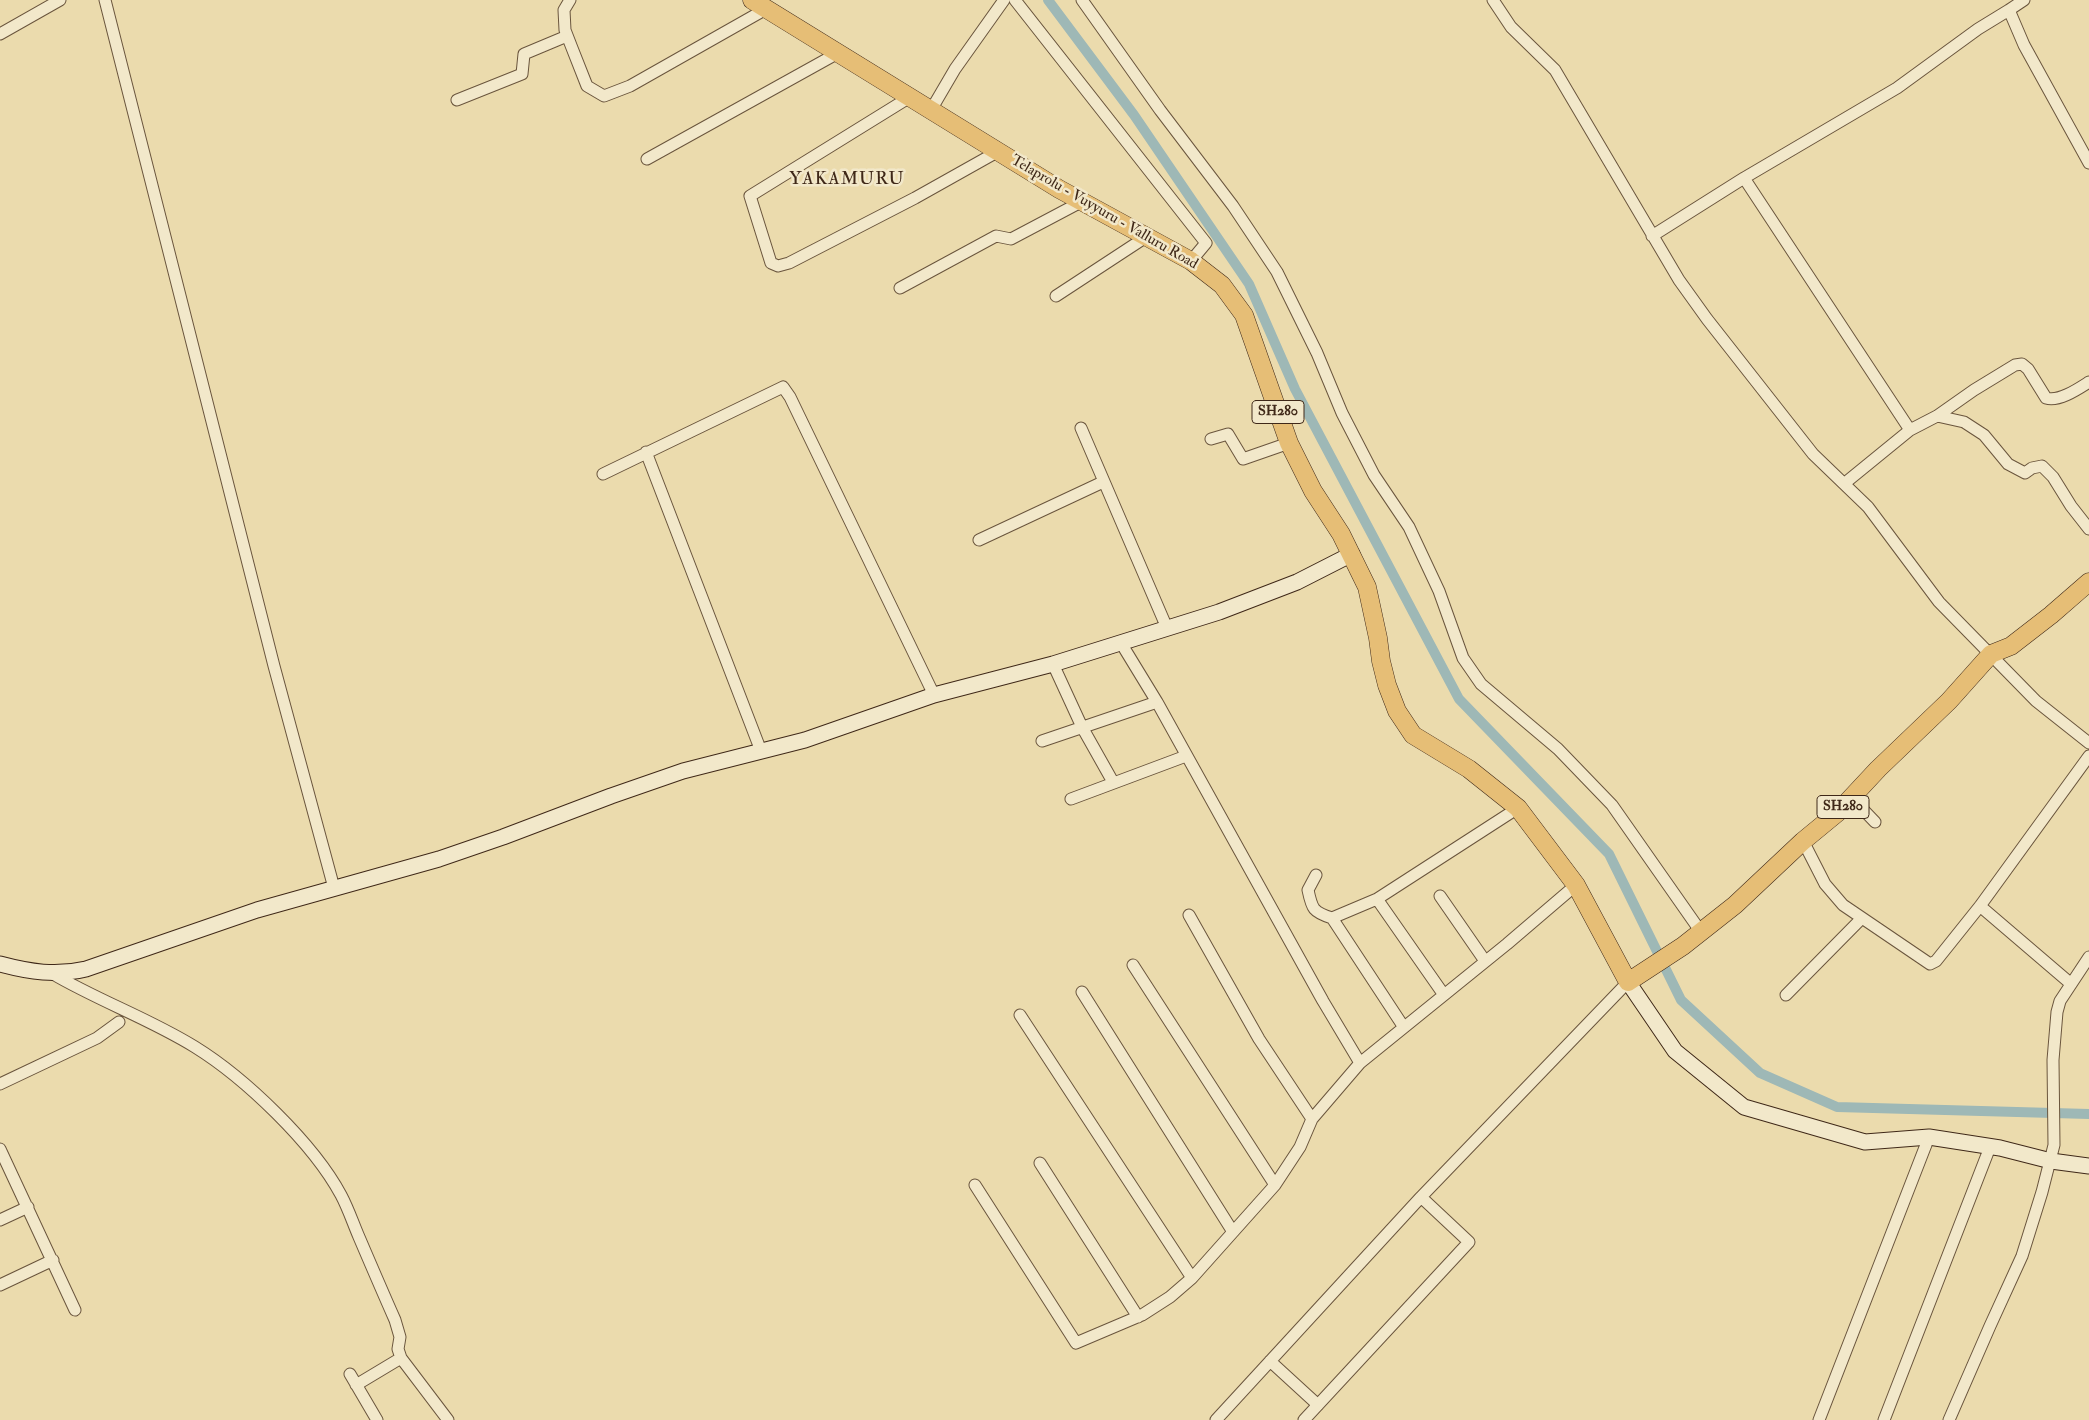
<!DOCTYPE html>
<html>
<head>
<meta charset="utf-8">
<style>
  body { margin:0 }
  canvas { display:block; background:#ebdbad }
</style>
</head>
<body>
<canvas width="2089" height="1420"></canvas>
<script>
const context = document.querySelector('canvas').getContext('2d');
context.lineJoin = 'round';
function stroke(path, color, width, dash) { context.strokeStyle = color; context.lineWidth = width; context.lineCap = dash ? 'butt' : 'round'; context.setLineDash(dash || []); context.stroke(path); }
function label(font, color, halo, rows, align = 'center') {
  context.font = font + ' "IM FELL Double Pica",serif'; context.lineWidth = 5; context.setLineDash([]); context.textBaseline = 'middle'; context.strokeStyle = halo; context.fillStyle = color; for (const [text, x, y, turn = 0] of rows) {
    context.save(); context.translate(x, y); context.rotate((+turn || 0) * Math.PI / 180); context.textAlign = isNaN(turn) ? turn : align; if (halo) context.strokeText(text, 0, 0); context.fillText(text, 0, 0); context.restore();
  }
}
const canal = new Path2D(`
  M1048,0l86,115 115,169 46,105 164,310 150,155 72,146 79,73 77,34 252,7`);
const street = new Path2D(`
  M105,0l169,666 60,222
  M570,0l-6,10 1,20 7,18 15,38 17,10 26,-10 136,-77
  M1015,0l191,243 -15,18
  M1082,0l78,110 73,96 44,66 40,81 25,60 32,62 35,52 30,64 24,67 18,26 77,65 54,56 89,127
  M1493,0l18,27 44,43 124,210 28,39 106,135 55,53 71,95 97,99 53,42
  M2009,10l15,-10
  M0,34l60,-34
  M910,97l-160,99 21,67 7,3 11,-3 126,-65 82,-46
  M457,100l65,-26 2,-20 43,-18
  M931,110l24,-41 49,-69
  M647,159l191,-106
  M1744,178l166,252
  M1652,236l92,-58 153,-90 81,-59 31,-19 15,35 65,118
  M900,288l96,-52 15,3 70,-37
  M1056,296l90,-59
  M1937,416l27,6 20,13 24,29 17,9 7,-5 10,-2 11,11 18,29 18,23
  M1081,428l86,200
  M1211,439l17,-5 15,25 46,-16
  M646,452l115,299
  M603,474l180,-87 7,10 144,298
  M1845,483l65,-53 27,-14 37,-26 41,-25 7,-1 6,5 18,29c13,4 32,-9 43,-16
  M979,540l124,-58
  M1121,643l36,59 166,299 37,62
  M1053,664l29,63 31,55
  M1042,741l115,-39
  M1852,798l23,24
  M1071,799l115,-43
  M1803,841l22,43 18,21 87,59 6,-3 44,-55 109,-150
  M1316,875l-8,15c4,19 5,22 24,28l45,-19 141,-91
  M1440,896l45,65
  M1377,899l67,96
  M1980,906l90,77
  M1189,915l70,124 53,80
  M1332,918l71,108
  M1133,965l142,220
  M53,974c46,27 97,45 142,73 50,31 118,96 146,148 7,13 12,28 18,42 12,28 24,56 36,83l5,17 -2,12 3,9 47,62
  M1082,992l151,240
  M1786,995l76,-77
  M1020,1015l172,263
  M0,1084l97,-46 22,-16
  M0,1149l75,161
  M1040,1163l98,154
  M975,1185l101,158 66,-28 28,-18 22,-19 83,-93 25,-38 12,-28 48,-56 147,-119 69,-59
  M0,1220l28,-13
  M0,1285l53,-25
  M1270,1361l48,44
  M350,1374l27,46
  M356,1385l45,-27
  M1216,1420l205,-223 207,-215
  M1304,1420l165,-178 -48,-45
  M1819,1420l110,-283
  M1884,1420l106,-273
  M1949,1420l41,-94 32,-70 20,-64 12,-47 -1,-85 4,-48 3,-11 29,-44`);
const secondary = new Path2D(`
  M0,964c30,8 56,12 86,5l171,-59 182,-51 64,-22 108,-41 72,-25 122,-31 129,-45 119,-31 166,-52 78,-30 55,-28
  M1628,982l47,69 69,56 121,35 64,-5 71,11 51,13 38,5`);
const primary = new Path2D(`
  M752,0l307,189 132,72 31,24 22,30 45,128 24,48 28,43 26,53 11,51 3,23 6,24 10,26 16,24 56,34 49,39 58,77 52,97 55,-36 52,-41 68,-64 34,-28 41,-44 71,-68 42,-47 20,-8 40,-31 38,-33`);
const shields = [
  [1278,412,52],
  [1843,807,52]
];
const shieldNames = [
  ["SH280",1278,412],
  ["SH280",1843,807]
];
const streetNames = [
  ["Telaprolu - Vuyyuru - Valluru Road",1104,213,30]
];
const quarterNames = [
  ["YAKAMURU",847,180]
];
stroke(canal, '#9eb8b6', 10);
stroke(street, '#6a553d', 13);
stroke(secondary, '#3f2818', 17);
stroke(primary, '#3f2818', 19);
stroke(street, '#f2e8ca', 11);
stroke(secondary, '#f2e8ca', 15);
stroke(primary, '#e6be76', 18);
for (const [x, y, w] of shields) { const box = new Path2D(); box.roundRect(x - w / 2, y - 11.5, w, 23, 4); context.fillStyle = '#f2e8ca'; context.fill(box); stroke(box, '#3f2818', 1); }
label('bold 14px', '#3f2818', null, shieldNames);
label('15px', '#3f2818', '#f2e8ca', streetNames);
context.letterSpacing = '1px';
label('18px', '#3f2818', '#f2e8ca', quarterNames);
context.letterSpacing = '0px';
</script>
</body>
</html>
